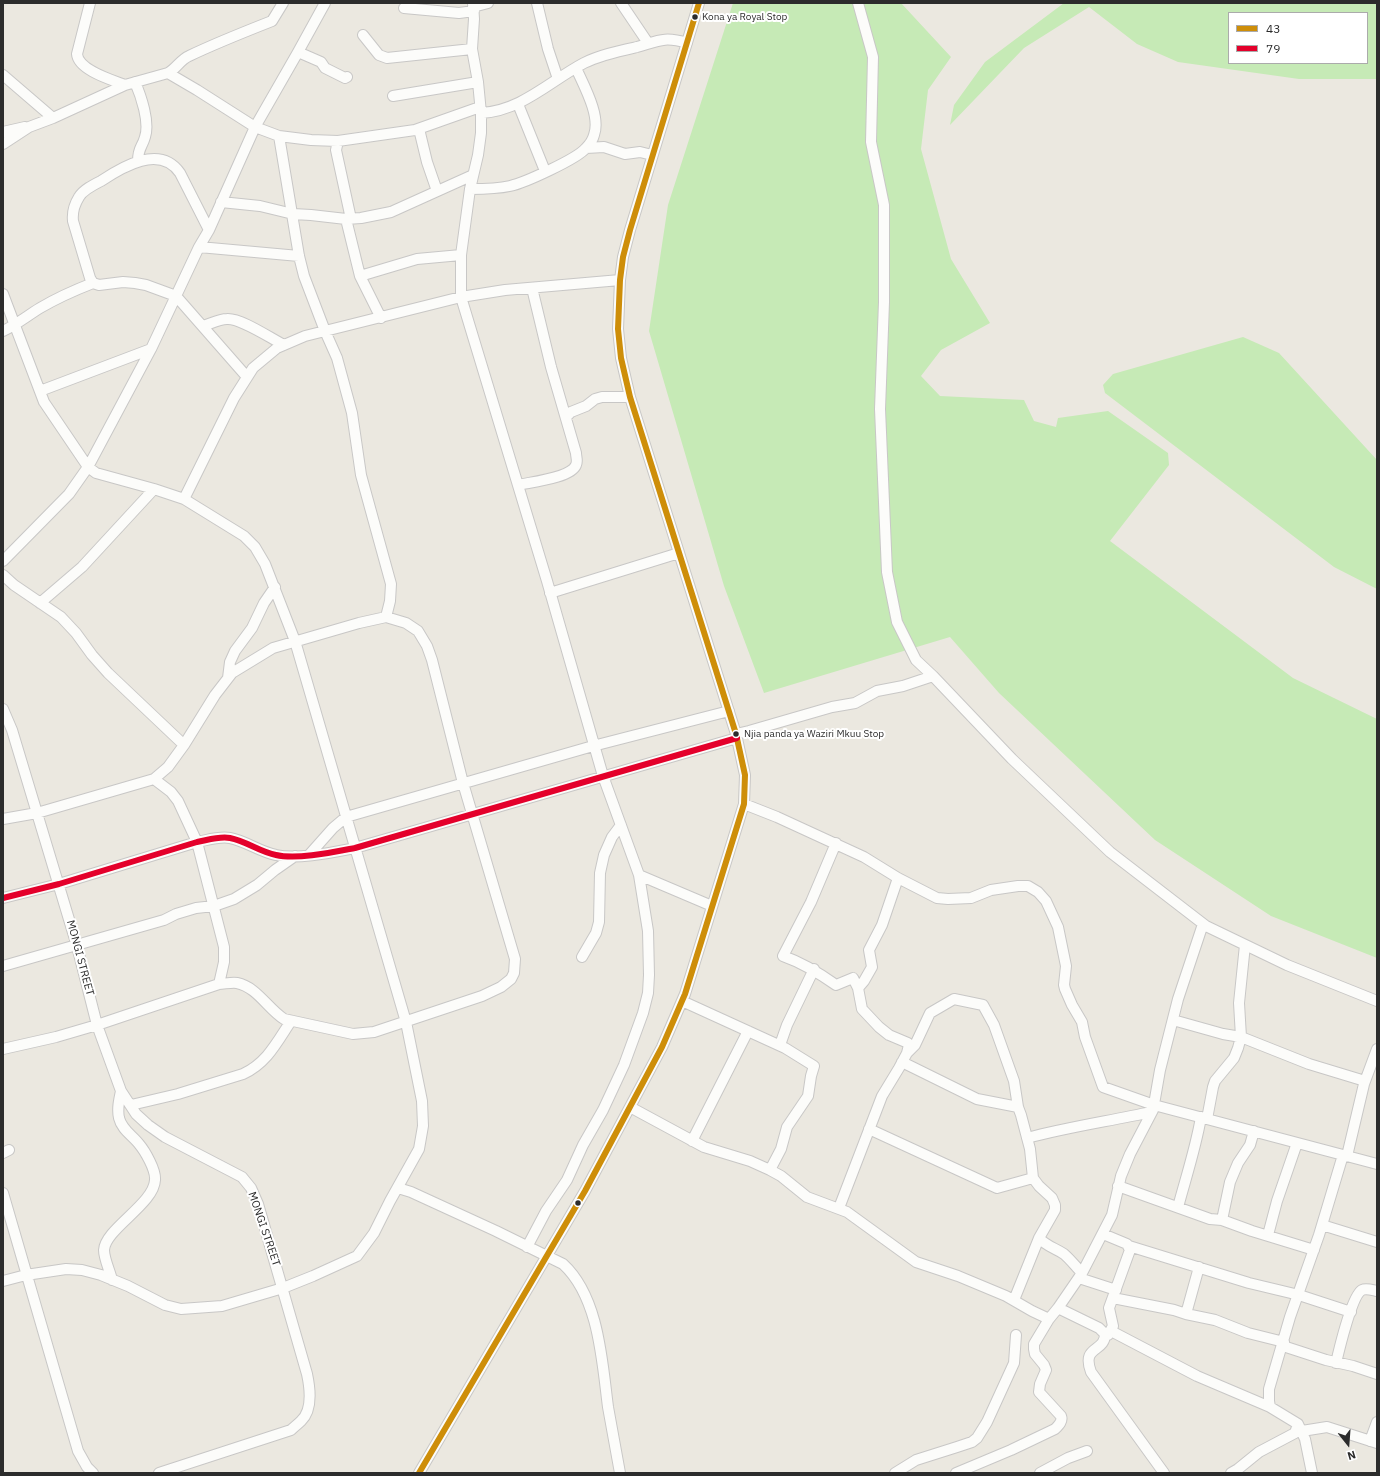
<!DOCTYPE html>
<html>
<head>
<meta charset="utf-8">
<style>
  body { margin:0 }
  #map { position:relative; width:1380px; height:1476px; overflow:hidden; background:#ebe8e0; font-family:"IBM Plex Sans",sans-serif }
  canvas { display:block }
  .frame { position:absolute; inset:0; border:4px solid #2c2c2c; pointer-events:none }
  .legend { position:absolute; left:1228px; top:12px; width:140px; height:52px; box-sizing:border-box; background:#fff; border:1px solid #ababab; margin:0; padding:5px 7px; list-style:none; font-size:12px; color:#2c2c2c }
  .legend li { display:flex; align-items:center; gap:8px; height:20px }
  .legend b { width:20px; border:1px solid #ababab }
  .north { position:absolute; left:1328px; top:1424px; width:40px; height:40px; -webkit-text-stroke:3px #fff; paint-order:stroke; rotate:163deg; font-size:11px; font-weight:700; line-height:16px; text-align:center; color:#2c2c2c }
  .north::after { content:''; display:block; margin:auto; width:14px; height:18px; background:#2c2c2c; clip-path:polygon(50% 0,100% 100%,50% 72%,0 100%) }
</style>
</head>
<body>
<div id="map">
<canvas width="1380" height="1476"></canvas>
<div class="frame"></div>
<ul class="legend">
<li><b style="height:5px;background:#ce8e09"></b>43</li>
<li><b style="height:5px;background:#e4002b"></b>79</li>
</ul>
<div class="north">N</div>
</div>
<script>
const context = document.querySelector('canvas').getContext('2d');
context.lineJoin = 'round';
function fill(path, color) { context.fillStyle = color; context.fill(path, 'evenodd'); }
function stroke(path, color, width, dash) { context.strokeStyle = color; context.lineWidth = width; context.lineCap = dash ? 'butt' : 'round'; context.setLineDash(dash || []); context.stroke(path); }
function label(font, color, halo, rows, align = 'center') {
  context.font = font + ' "IBM Plex Sans",sans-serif'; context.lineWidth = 4; context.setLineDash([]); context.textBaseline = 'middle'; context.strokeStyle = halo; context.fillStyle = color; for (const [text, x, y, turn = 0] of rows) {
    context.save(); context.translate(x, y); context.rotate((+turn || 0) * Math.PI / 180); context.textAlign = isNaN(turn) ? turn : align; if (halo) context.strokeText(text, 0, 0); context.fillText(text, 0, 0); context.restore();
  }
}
const green = new Path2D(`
  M733,3h168l50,54 -23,33 -7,59 30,110 39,64 -49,27 -20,26 19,20 84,4 10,21 22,6 2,-9 50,-7 60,42 1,12 -59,76 183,137 84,41v239l-106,-42 -116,-76 -156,-147 -49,-56 -186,56 -40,-107 -75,-255 19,-126z
  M1064,3h313v76h-78l-121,-17 -41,-18 -48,-37 -65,41 -74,77 4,-20 31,-43zM1229,13h138v50h-138z
  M1243,337l36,16 98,107v129l-43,-22 -229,-174 -2,-8 10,-11z`);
const minor = new Path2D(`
  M90,3l-13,51c1,16 35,26 48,31
  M473,3l1,16 -2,30 6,33 3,31v20l-3,22 -8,34 -9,66v42l86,284 56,195 36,99 9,56 1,44 -1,18 -5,20 -19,52 -21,45 -20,35 -16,35 -21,31 -19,36
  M537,3l11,46 10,30
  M621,3l27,40
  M858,3l15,54 -2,85 13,63v97l-4,107 7,163 10,50 19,38 17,16 79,83 98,93 96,74 81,39 90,36
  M473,7l15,-4
  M404,8l55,5 15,-2
  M363,35l16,20 8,3 85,-9
  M298,52l23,10 4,6 20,10 2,-1
  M168,73l29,17 58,37 24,9 32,4 27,1 77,-11 65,-23
  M3,75l50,43
  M135,82c6,14 15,40 10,55 -3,11 -7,10 -7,24
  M393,96l85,-14
  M518,104l27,67
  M481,113c40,-2 69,-32 103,-50 16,-8 35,-12 53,-16 21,-6 27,-11 50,-4
  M419,129l8,33 10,29
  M3,132l22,-5
  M279,136l20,120 5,20 21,55 12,27 15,55 9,62 30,109 -1,17 -4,16
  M338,141l-2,9 15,69
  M3,144l26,-17 24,-9 72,-33 43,-12c8,-4 12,-13 21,-17 27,-13 55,-24 83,-35l11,-18
  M586,148l18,-1 21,7 15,-2 12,3
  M470,189c13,0 27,0 40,-3 14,-3 67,-27 76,-38 3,-3 7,-9 8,-13 7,-19 -10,-49 -18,-67
  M221,202l39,4 33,8 18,1 35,4 15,-1 30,-6 82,-37
  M346,219l14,57 21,42
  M209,230l-29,-57c-20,-29 -58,-6 -79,8 -8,4 -18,9 -22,16 -5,8 -7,15 -6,24l17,57 3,5 6,2 24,-3 12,1 11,2 30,11 71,81
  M199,247l100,9
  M360,276l57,-17 44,-4
  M3,294l41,108 44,65 8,6 58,16 30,10 60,37 11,11 10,17 30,77 111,381 16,79 1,25 -4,23 -29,52 -16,32 -17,23 -44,20 -30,12 -61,18 -41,3 -16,-4 -37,-19 -27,-11 -19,-5 -16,-1 -40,6 -23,6
  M203,326c7,-2 16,-7 24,-7 14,-1 43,19 57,26
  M3,331c13,-6 24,-15 37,-23 17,-10 35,-18 53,-25
  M40,391l111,-42
  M566,417l5,-5 15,-6 9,-7 7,-2h28
  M518,485c13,-3 53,-7 58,-20 2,-4 0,-8 0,-12l-25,-86 -19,-79
  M184,499l50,-101 19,-30 24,-20 28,-12 156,-39 44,-7 115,-10
  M3,561l66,-67 19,-27 63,-118 48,-102 10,-17 46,-103 43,-75 27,-49
  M3,575l11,10 47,32 15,16 16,22 16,18 76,72
  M550,593l129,-40
  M40,603l42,-36 72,-78
  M228,678l2,-16 5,-11 17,-23 12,-25 11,-16
  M3,709l9,21 65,216 20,79 24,66 15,23 12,11 17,12 77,40 9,11 7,16 49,170c3,14 6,36 -6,47 -3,3 -7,6 -10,9l-132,43
  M736,734l13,-3 83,-24 23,-4 22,-12 26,-5 30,-10
  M154,779l17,13 7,9 19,41 27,105v15l-5,22
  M744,804l33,13 87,40 34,21 39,20 11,1 23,-1 20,-8 27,-4h10l10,6 8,9 12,26 8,39 -2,19 1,4 7,16 10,17 3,15 18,50 51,18 223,59
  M3,819l34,-6 117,-34 14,-12 16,-22 31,-50 17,-22 41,-25 86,-25 27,-6 20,6 12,8 9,15 5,14 31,123 52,176 -1,14 -3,6 -10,8 -19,9 -108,36 -21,2 -69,-15c-16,-10 -27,-32 -47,-36 -5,-1 -13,1 -18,1l-122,41 -41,12 -53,12
  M836,843l-25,59 -28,54c20,7 36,17 53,29l17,-7 5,10 4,21 17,18 10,8 19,8 1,2 -2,8 -8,15 -17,28 -43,112
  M309,855l24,-27 13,-11 247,-71 136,-35
  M639,875l73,31
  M3,898l56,-14 138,-42c11,-2 22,-6 33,-4 16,3 30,14 46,17 21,5 58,-3 79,-7l382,-110
  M582,957l14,-24 3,-11 1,-49 4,-18 8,-18 9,-12
  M3,966l161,-46 12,-6 20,-6 18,-2 20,-7 23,-14 18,-15 20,-14
  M858,988l6,-7 8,-14 -3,-17 13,-25 16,-47
  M682,1001l103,47 29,18 -3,10 -3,20 -21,31 -6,22 -11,21
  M1173,1020l50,14 18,3 68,27 56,17
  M780,1045l7,-20 27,-56
  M907,1053l8,-8 15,-32 24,-14 29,6 11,20 20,56 4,26 3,8 9,34 3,29 6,8 13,12 3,7v5l-16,28 -25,62
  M902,1062l75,37 41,8
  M131,1105l47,-11 65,-20c24,-11 34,-32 48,-53
  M630,1107l74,40 46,14 20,9 11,6 26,21 40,15 69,50 42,14 48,20 26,15 17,8
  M1207,1119l6,-32 2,-6 19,-23 4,-10 3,-11 -2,-34 6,-58
  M869,1129l128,59 36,-10
  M1027,1138c41,-11 83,-17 124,-26
  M692,1141l56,-110
  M3,1153l6,-3
  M1347,1156l17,-72 13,-35
  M1118,1186l92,33 12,1 30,11 62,19
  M398,1188l13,4 85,39 67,33c36,33 39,97 45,143 4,22 8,44 12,66
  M3,1193l75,258 9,16 6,6
  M1178,1207c8,-30 18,-60 23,-90
  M1222,1220l8,-38 8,-19 12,-18 4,-14
  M1322,1225l55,17
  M1103,1234l24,10 3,6 -21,58 4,18 -5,9
  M1268,1235l9,-34 20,-58
  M1039,1238c7,8 16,10 25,16 7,6 12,13 18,19
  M1129,1246l120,37 50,12 52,17
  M1079,1278l37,12
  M112,1280c-2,-9 -8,-21 -8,-30 1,-21 50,-46 51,-70 1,-10 -10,-29 -16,-36 -7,-9 -17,-14 -20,-26 -2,-9 0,-18 2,-27
  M1113,1298l61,12 12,4 29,6 33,13 36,9
  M1058,1308l41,20 6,6c0,19 -24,11 -14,38l73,101
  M1186,1314l13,-47
  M1111,1331l86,45 73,31
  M1283,1346l43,14 27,6 24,8
  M1336,1363c3,-13 16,-68 26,-73 4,-2 10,0 15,1
  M1302,1431l25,-4 50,16
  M1370,1441l7,-19
  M419,1473l166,-282 77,-144 23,-53 59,-190 1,-29 -9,-41 -106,-337 -9,-39 -3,-29 2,-49 3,-23 7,-27 69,-227
  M895,1473l21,-13 41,-13 15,-5 5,-4 10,-16 27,-59 2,-28
  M956,1473l55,-23 44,-21c4,-4 8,-8 6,-13l-22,-24 1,-8 6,-14 -2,-5 -9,-11 -1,-5v-5l15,-25 9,-11 24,-35 30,-58 9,-39 9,-22 23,-44 7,-40 18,-71 25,-75
  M1040,1473l28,-15 19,-7
  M1231,1473l7,-4 21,-17 36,-19 3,-9
  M1312,1473l-7,-34 -7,-15 -28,-17 -1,-6v-12l21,-72 29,-82 24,-80`);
const bus1 = new Path2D(`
  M419,1473l166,-282 77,-144 23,-53 59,-190 1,-29 -9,-41 -106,-337 -9,-39 -3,-29 2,-49 3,-23 7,-27 69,-227`);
const bus2 = new Path2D(`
  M3,898l56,-14 138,-42c11,-2 22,-6 33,-4 16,3 30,14 46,17 21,5 58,-3 79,-7l382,-110`);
const markers = [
  [695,17,3.5,"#2c2c2c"],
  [736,734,3.5,"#2c2c2c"],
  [578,1203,3.5,"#2c2c2c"]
];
const busNames = [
  ["Kona ya Royal Stop",702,17],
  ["Njia panda ya Waziri Mkuu Stop",744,734]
];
const streetNames = [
  ["MONGI STREET",80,958,75],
  ["MONGI STREET",264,1229,71]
];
fill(green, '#c6eab6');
stroke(minor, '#c8c7c6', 12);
stroke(minor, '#fcfcfa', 10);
stroke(bus1, '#ce8e09', 6);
stroke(bus2, '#e4002b', 6);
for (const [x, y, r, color] of markers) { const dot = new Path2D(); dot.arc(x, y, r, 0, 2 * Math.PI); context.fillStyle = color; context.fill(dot); stroke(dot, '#fff', 1.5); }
label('10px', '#2c2c2c', '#fff', busNames, 'left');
label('11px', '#2c2c2c', '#fff', streetNames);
</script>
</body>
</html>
